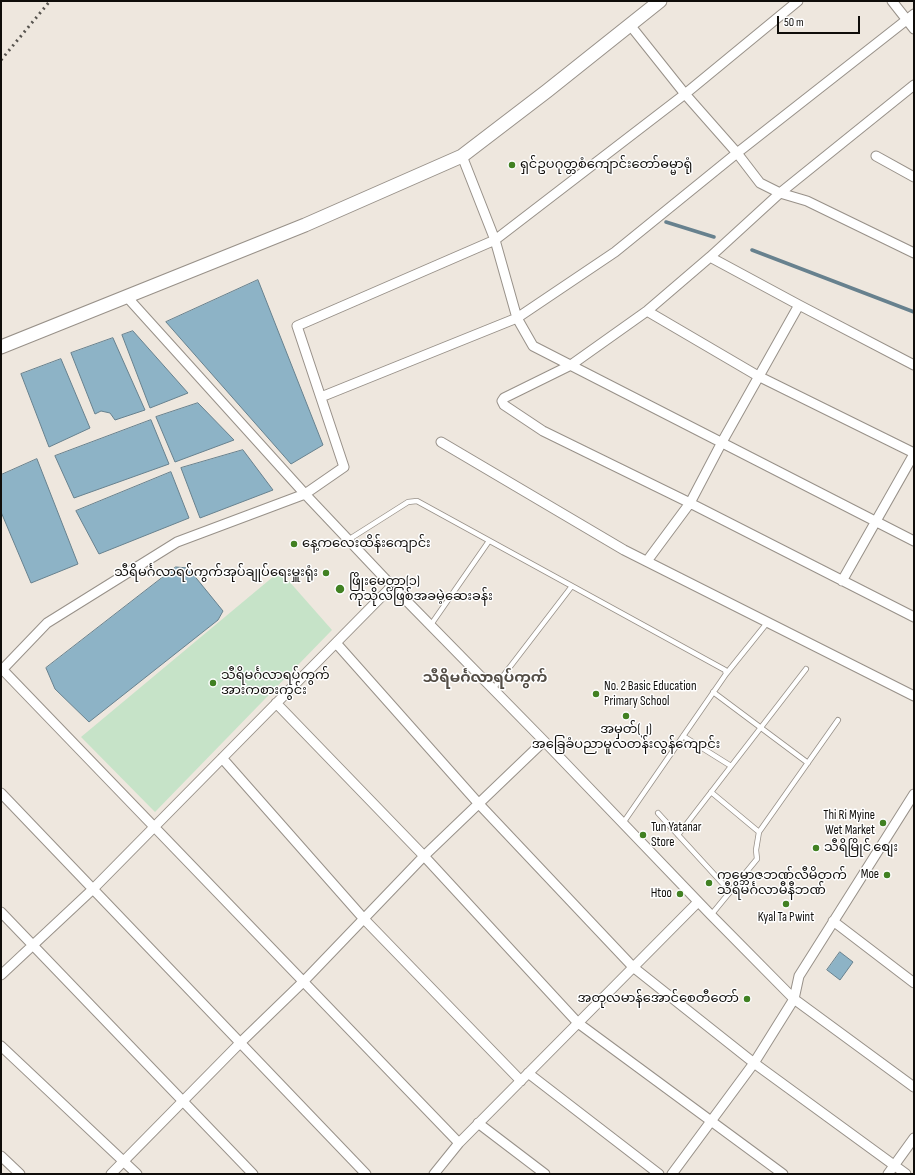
<!DOCTYPE html>
<html>
<head>
<meta charset="utf-8">
<style>
  body { margin:0 }
  #map { position:relative; width:915px; height:1175px; overflow:hidden; background:#eee7de; font-family:"Sofia Sans Condensed",sans-serif }
  canvas { display:block }
  .frame { position:absolute; inset:0; border:2px solid #0f0d0a; pointer-events:none }
  .scale { position:absolute; left:777px; top:16px; width:83px; height:18px; box-sizing:border-box; border:2px solid #0f0d0a; border-top:0; padding-left:5px; font-size:12px; line-height:14px; white-space:nowrap; color:#0f0d0a; -webkit-text-stroke:3px #fff; paint-order:stroke }
</style>
</head>
<body>
<div id="map">
<canvas width="915" height="1175"></canvas>
<div class="frame"></div>
<div class="scale">50 m</div>
</div>
<script>
const context = document.querySelector('canvas').getContext('2d');
context.lineJoin = 'round';
function fill(path, color) { context.fillStyle = color; context.fill(path, 'evenodd'); }
function stroke(path, color, width, dash) { context.strokeStyle = color; context.lineWidth = width; context.lineCap = dash ? 'butt' : 'round'; context.setLineDash(dash || []); context.stroke(path); }
function label(font, color, halo, rows, align = 'center') {
  context.font = font + ' "Sofia Sans Condensed","Noto Sans Myanmar",sans-serif'; context.lineWidth = 3; context.setLineDash([]); context.textBaseline = 'middle'; context.strokeStyle = halo; context.fillStyle = color; for (const [text, x, y, turn = 0] of rows) {
    context.save(); context.translate(x, y); context.rotate((+turn || 0) * Math.PI / 180); context.textAlign = isNaN(turn) ? turn : align; if (halo) context.strokeText(text, 0, 0); context.fillText(text, 0, 0); context.restore();
  }
}
const green = new Path2D(`
  M280,571l52,59 -177,182 -74,-75z`);
const water = new Path2D(`
  M258,280l65,165 -32,19 -125,-142z
  M133,331l55,62 -38,15 -28,-73z
  M113,338l32,72 -30,10 -5,-7 -9,-2 -6,3 -24,-61z
  M61,359l29,69 -41,19 -28,-73z
  M198,403l36,37 -59,22 -19,-45z
  M151,420l18,44 -95,34 -19,-42z
  M243,450l30,40 -73,28 -19,-50z
  M37,459l41,105 -47,19 -30,-71v-37z
  M171,472l18,46 -90,36 -23,-43z
  M176,567l12,1 35,43 -5,9 -129,102 -34,-33 -9,-21z
  M840,952l13,10 -13,18 -13,-10z`);
const stream = new Path2D(`
  M666,222l48,15
  M752,250l162,62`);
const lane = new Path2D(`
  M348,540l60,-38 9,-1 308,169 1,4 -103,149
  M430,626l59,-85
  M726,674l41,-51
  M493,689l79,-103
  M713,692l95,71
  M683,736l48,30
  M711,792l48,40
  M658,813l65,71
  M678,835l128,-166
  M711,915l46,-56 -1,-9 3,-18 79,-112`);
const street = new Path2D(`
  M892,1l22,28
  M630,25l55,69 52,59 23,30 20,10 27,8 107,52
  M914,85l-134,108 -70,64 -63,54 -76,54 -67,33 -2,3 2,4 39,26 143,70 228,116
  M462,156l33,84 22,78 16,28 381,195
  M876,156l38,21
  M710,257l89,48 115,60
  M127,297l178,197 87,92 152,155 167,174 83,84 120,88
  M647,311l111,65 156,77
  M321,397l196,-79 98,-66 122,-99 177,-139
  M441,442l183,108 290,146
  M647,561l43,-58 32,-61 77,-137
  M842,581l72,-127
  M336,643l143,161 154,163 121,96 152,111
  M2,669l457,474
  M1,671l46,-48 130,-81 128,-48 39,-27 -47,-141 198,-86 190,-146 113,-93
  M276,703l148,153 154,167 205,151
  M222,758l142,161 157,162
  M1,793l365,381
  M1,912l252,262
  M833,921l81,62
  M1,975l92,-86 299,-303
  M1,1046l136,128
  M528,1073l131,101
  M478,1123l67,51
  M1,1156l19,18
  M111,1174l130,-132 63,-61 120,-125 120,-115
  M434,1174l25,-31 239,-241
  M672,1174l82,-111 40,-64 5,-23 115,-182
  M888,1174l26,-36`);
const secondary = new Path2D(`
  M1,347l304,-122 157,-69 85,-65 113,-90`);
const rail = new Path2D(`
  M1,60l49,-59`);
const markers = [
  [512,165,4,"#418122"],
  [294,544,4,"#418122"],
  [326,573,4,"#418122"],
  [340,589,5,"#418122"],
  [213,683,4,"#418122"],
  [596,694,4,"#418122"],
  [626,716,4,"#418122"],
  [883,823,4,"#418122"],
  [643,835,4,"#418122"],
  [816,848,4,"#418122"],
  [887,875,4,"#418122"],
  [709,883,4,"#418122"],
  [680,894,4,"#418122"],
  [786,904,4,"#418122"],
  [747,999,4,"#418122"]
];
const poiNames = [
  ["ရှင်ဥပဂုတ္တစံကျောင်းတော်ဓမ္မာရုံ",520,165],
  ["နေ့ကလေးထိန်းကျောင်း",302,544],
  ["သီရိမင်္ဂလာရပ်ကွက်အုပ်ချုပ်ရေးမှူးရုံး",318,573,"right"],
  ["ဖြိုးမေတ္တာ(၁)",349,582],
  ["ကုသိုလ်ဖြစ်အခမဲ့ဆေးခန်း",349,597],
  ["သီရိမင်္ဂလာရပ်ကွက်",221,676],
  ["အားကစားကွင်း",221,691],
  ["No. 2 Basic Education",604,687],
  ["Primary School",604,702],
  ["အမှတ်(၂)",626,730,"center"],
  ["အခြေခံပညာမူလတန်းလွန်ကျောင်း",626,745,"center"],
  ["Thi Ri Myine",875,816,"right"],
  ["Wet Market",875,831,"right"],
  ["Tun Yatanar",651,828],
  ["Store",651,843],
  ["သီရိမြိုင် စျေး",824,848],
  ["Moe",879,875,"right"],
  ["ကမ္ဘောဇဘဏ်လီမိတက်",717,876],
  ["သီရိမင်္ဂလာမီနီဘဏ်",717,891],
  ["Htoo",672,894,"right"],
  ["Kyal Ta Pwint",786,918,"center"],
  ["အတုလမာန်အောင်စေတီတော်",739,999,"right"]
];
const quarterNames = [
  ["သီရိမင်္ဂလာရပ်ကွက်",485,678]
];
fill(green, '#c6e3c8');
fill(water, '#8db3c6');
stroke(water, '#67818e', 1);
stroke(stream, '#67818e', 3.5);
stroke(lane, '#989189', 6);
stroke(street, '#989189', 11);
stroke(secondary, '#989189', 15);
stroke(lane, '#fff', 4.5);
stroke(street, '#fff', 9);
stroke(secondary, '#fff', 13);
stroke(rail, '#56534e', 3, [2, 4]);
for (const [x, y, r, color] of markers) { const dot = new Path2D(); dot.arc(x, y, r, 0, 2 * Math.PI); context.fillStyle = color; context.fill(dot); stroke(dot, '#fff', 1.5); }
label('13px', '#0f0d0a', '#fff', poiNames, 'left');
label('bold 15px', '#544e46', '#fff', quarterNames);
</script>
</body>
</html>
